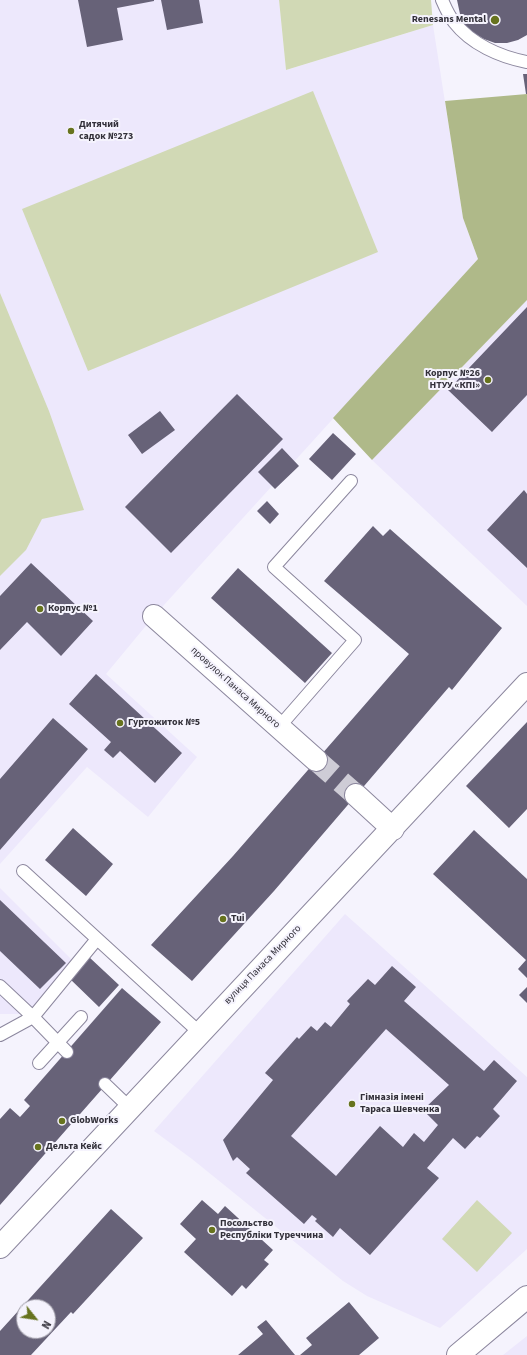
<!DOCTYPE html>
<html>
<head>
<meta charset="utf-8">
<style>
  body { margin:0 }
  #map { position:relative; width:527px; height:1355px; overflow:hidden; background:#f5f3fd; font-family:"Source Sans 3",sans-serif }
  canvas { display:block }
  .north { position:absolute; left:16px; top:1299px; width:40px; height:40px; box-sizing:border-box; background:#f5f3fd; border:1px solid #a7a5af; border-radius:50%; rotate:120deg; font-size:11px; font-weight:700; line-height:16px; text-align:center; color:#323039 }
  .north::after { content:''; display:block; margin:auto; width:14px; height:18px; background:#67731e; clip-path:polygon(50% 0,100% 100%,50% 72%,0 100%) }
</style>
</head>
<body>
<div id="map">
<canvas width="527" height="1355"></canvas>
<div class="north">N</div>
</div>
<script>
const context = document.querySelector('canvas').getContext('2d');
context.lineJoin = 'round';
function fill(path, color) { context.fillStyle = color; context.fill(path, 'evenodd'); }
function stroke(path, color, width, dash) { context.strokeStyle = color; context.lineWidth = width; context.lineCap = dash ? 'butt' : 'round'; context.setLineDash(dash || []); context.stroke(path); }
function label(font, color, halo, rows, align = 'center') {
  context.font = font + ' "Source Sans 3",sans-serif'; context.lineWidth = 4; context.setLineDash([]); context.textBaseline = 'middle'; context.strokeStyle = halo; context.fillStyle = color; for (const [text, x, y, turn = 0] of rows) {
    context.save(); context.translate(x, y); context.rotate((+turn || 0) * Math.PI / 180); context.textAlign = isNaN(turn) ? turn : align; if (halo) context.strokeText(text, 0, 0); context.fillText(text, 0, 0); context.restore();
  }
}
const built = new Path2D(`
  M0,0h279l7,70 147,-45 30,193 15,41 -324,357 -48,58 91,83 -49,60 -61,-50 -87,97z
  M527,300v306l-155,-146z
  M0,888l74,74 -46,52h-28z
  M345,914l182,163v172l-87,79 -73,-32 -24,-15 -151,-122 -38,-28z
  M527,1336v19h-24z`);
const green = new Path2D(`
  M279,0h152l2,25 -147,45z
  M313,91l65,161 -290,119 -66,-162z
  M0,293l49,118 35,99 -42,9 -16,31 -26,26z
  M477,1200l35,33 -35,39 -35,-33z`);
const forest = new Path2D(`
  M527,94v206l-155,160 -39,-42 145,-159 -15,-41 -18,-117z`);
const building = new Path2D(`
  M78,0h76v1l-37,7 6,32 -36,7z
  M161,0h38l4,23 -36,7z
  M457,0h70v35l-9,5 -11,3h-12l-11,-4 -10,-6 -9,-8 -5,-11z
  M523,74h4v20h-1z
  M527,307v88l-35,37 -44,-42z
  M237,394l46,45 -112,114 -46,-46z
  M160,411l15,19 -33,24 -14,-19z
  M333,433l23,21 -24,26 -23,-21z
  M282,448l17,18 -24,23 -17,-17z
  M524,490l3,4v74l-40,-38z
  M267,501l12,13 -9,10 -13,-13z
  M373,526l10,10 7,-7 112,99 -50,62 -3,-3 -175,204 -82,90 -41,-36 82,-89 176,-202 -85,-73z
  M31,563l62,58 -32,35 -34,-34 -27,28v-54z
  M238,568l94,85 -27,30 -94,-85z
  M96,674l86,79 -27,30 -35,-32 -7,7 -9,-8 7,-8 -42,-38z
  M53,718l35,31 -88,101v-71z
  M527,722v87l-18,19 -43,-42z
  M73,828l40,36 -27,32 -41,-36z
  M474,830l53,49v99l-9,-9 8,-9 -93,-86z
  M0,900l66,63 -26,26 -40,-38z
  M89,957l30,28 -20,22 -30,-29z
  M392,966l24,21 -12,14 80,70 10,-11 23,21 -24,28 7,7 -20,22 -3,-2 -12,13 -12,-11 -26,30 12,10 -69,77 -30,-27 -7,9 -18,-16 2,-2 -5,-4 -8,9 -58,-51 4,-4 -13,-12 -4,4 -10,-21 50,-60 -8,-7 32,-36 2,2 12,-13 6,5 8,-9 6,5 19,-23 -3,-3 21,-22 7,6zM386,1029l63,56 -26,25 15,15 -14,17 -10,-9 -11,14 -23,-21 -44,50 -45,-40z
  M527,987v16l-8,-8z
  M122,988l39,34 -161,183v-86l10,-11 10,9 10,-11 -6,-6z
  M202,1200l16,14 7,-8 48,44 -9,10 5,4 -23,25 -4,-4 -10,11 -48,-44 12,-13 -16,-15z
  M111,1209l32,29 -70,76 -2,-2 -40,43h-31v-24zM24,1307h24v24h-24z
  M349,1302l30,36 -20,17h-59l12,-10 -6,-7z
  M266,1320l29,35h-57l25,-21 -6,-7z`);
const minorTunnel = new Path2D(`
  M316,760l40,35`);
const service = new Path2D(`
  M442,0c3,7 7,16 12,22 17,22 46,35 73,40
  M279,727l76,-87 -81,-73 77,-86
  M23,871l177,162
  M0,986l33,31 -33,18
  M67,1052l-34,-35 64,-78
  M39,1063l42,-46
  M105,1084l25,24`);
const minor = new Path2D(`
  M154,616l162,144
  M356,795l37,34
  M0,1247l527,-563
  M458,1355l69,-58`);
const markers = [
  [495,20,5,"#67731e"],
  [71,131,4,"#67731e"],
  [488,380,4,"#67731e"],
  [40,609,4,"#67731e"],
  [120,723,4,"#67731e"],
  [223,919,4,"#67731e"],
  [352,1104,4,"#67731e"],
  [62,1121,4,"#67731e"],
  [38,1147,4,"#67731e"],
  [212,1230,4,"#67731e"]
];
const poiNames = [
  ["Renesans Mental",486,20,"right"],
  ["Дитячий",79,125],
  ["садок №273",79,137],
  ["Корпус №26",480,374,"right"],
  ["НТУУ «КПІ»",480,386,"right"],
  ["Корпус №1",48,609],
  ["Гуртожиток №5",128,723],
  ["Tui",231,919],
  ["Гімназія імені",360,1098],
  ["Тараса Шевченка",360,1110],
  ["GlobWorks",70,1121],
  ["Дельта Кейс",46,1147],
  ["Посольство",220,1224],
  ["Республіки Туреччина",220,1236]
];
const streetNames = [
  ["провулок Панаса Мирного",235,688,42],
  ["вулиця Панаса Мирного",263,965,-46]
];
fill(built, '#ede8fc');
fill(green, '#d1d9b5');
fill(forest, '#afb989');
fill(building, '#676278');
stroke(minorTunnel, '#ceccd6', 22, [22, 11]);
stroke(service, '#8c879e', 14);
stroke(minor, '#8c879e', 24);
stroke(service, '#fff', 12);
stroke(minor, '#fff', 22);
for (const [x, y, r, color] of markers) { const dot = new Path2D(); dot.arc(x, y, r, 0, 2 * Math.PI); context.fillStyle = color; context.fill(dot); stroke(dot, '#f5f3fd', 1.5); }
label('bold 10px', '#323039', '#f5f3fd', poiNames, 'left');
label('10px', '#323039', '#f5f3fd', streetNames);
</script>
</body>
</html>
